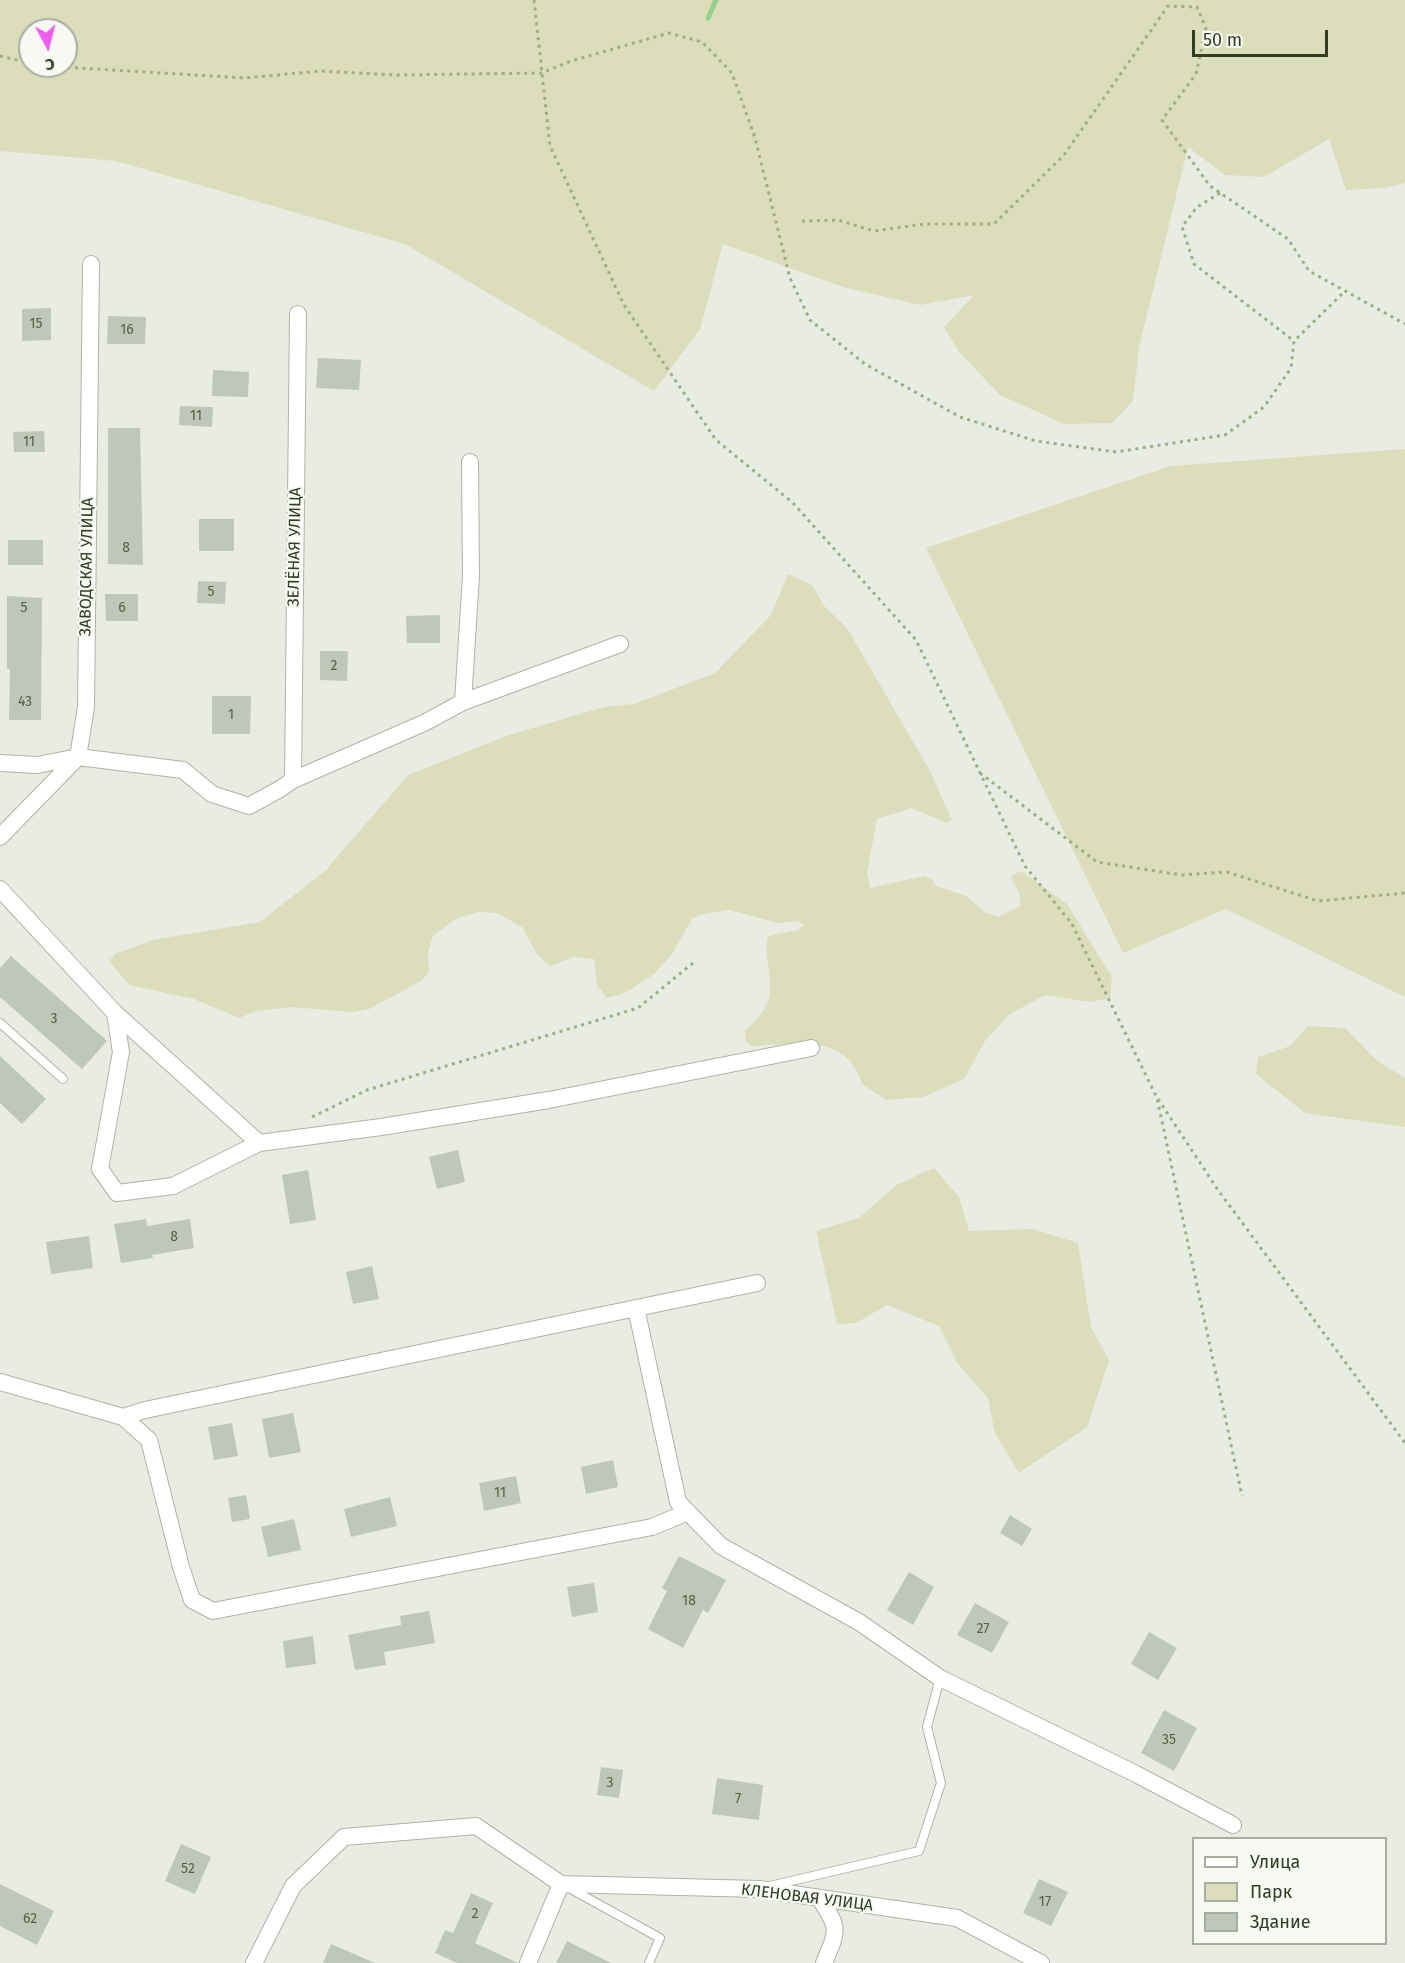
<!DOCTYPE html>
<html>
<head>
<meta charset="utf-8">
<style>
  body { margin:0 }
  #map { position:relative; width:1405px; height:1963px; overflow:hidden; background:#e9ece2; font-family:"Fira Sans",sans-serif }
  canvas { display:block }
  .legend { position:absolute; left:1192px; top:1837px; width:195px; height:108px; box-sizing:border-box; background:#f7f9f3; border:2px solid #a7ae9f; margin:0; padding:8px 10px; list-style:none; font-size:18px; color:#303d22 }
  .legend li { display:flex; align-items:center; gap:12px; height:30px }
  .legend b { width:30px; border:2px solid #a7ae9f }
  .north { position:absolute; left:18px; top:18px; width:60px; height:60px; box-sizing:border-box; background:#f7f9f3; border:2px solid #a7ae9f; border-radius:50%; rotate:173deg; font-size:16px; font-weight:700; line-height:24px; text-align:center; color:#303d22 }
  .north::after { content:''; display:block; margin:auto; width:21px; height:27px; background:#ef5df0; clip-path:polygon(50% 0,100% 100%,50% 72%,0 100%) }
  .scale { position:absolute; left:1192px; top:30px; width:136px; height:27px; box-sizing:border-box; border:3px solid #303d22; border-top:0; padding-left:8px; font-size:18px; line-height:21px; white-space:nowrap; color:#303d22; -webkit-text-stroke:4px #f7f9f3; paint-order:stroke }
</style>
</head>
<body>
<div id="map">
<canvas width="1405" height="1963"></canvas>
<ul class="legend">
<li><b style="height:8px;background:#fff"></b>Улица</li>
<li><b style="height:16px;background:#dcddbb"></b>Парк</li>
<li><b style="height:16px;background:#c1c7b8"></b>Здание</li>
</ul>
<div class="north">С</div>
<div class="scale">50 m</div>
</div>
<script>
const context = document.querySelector('canvas').getContext('2d');
context.lineJoin = 'round';
function fill(path, color) { context.fillStyle = color; context.fill(path, 'evenodd'); }
function stroke(path, color, width, dash) { context.strokeStyle = color; context.lineWidth = width; context.lineCap = dash ? 'butt' : 'round'; context.setLineDash(dash || []); context.stroke(path); }
function label(font, color, halo, rows, align = 'center') {
  context.font = font + ' "Fira Sans",sans-serif'; context.lineWidth = 4.5; context.setLineDash([]); context.textBaseline = 'middle'; context.strokeStyle = halo; context.fillStyle = color; for (const [text, x, y, turn = 0] of rows) {
    context.save(); context.translate(x, y); context.rotate((+turn || 0) * Math.PI / 180); context.textAlign = isNaN(turn) ? turn : align; if (halo) context.strokeText(text, 0, 0); context.fillText(text, 0, 0); context.restore();
  }
}
const green = new Path2D(`
  M0,0h1405v183l-21,5 -38,2 -17,-51 -65,38 -39,-2 -37,-28 -49,201 -6,53 -21,22 -48,1 -64,-29 -41,-43 -15,-25 30,-32 -54,10 -77,-18 -120,-43 -23,85 -46,62 -249,-147 -289,-83 -116,-10zM30,30h36v36h-36z
  M1405,449v548l-179,-88 -103,44 -197,-405 245,-82z
  M788,574l24,11 12,21 23,22 83,143 22,49 -5,3 -36,-15 -34,11 -10,54 3,15 54,-12 9,4 1,5 32,11 18,16 14,5 22,-11v-10l-9,-20 10,-5 46,33 45,73 -2,21 -20,4 -45,-7 -35,19 -25,27 -21,38 -41,18 -37,3 -24,-16c-15,-52 -68,-40 -110,-38l-6,-5 -1,-10c25,-24 28,-32 23,-67 -1,-10 -3,-18 0,-28l30,-6 6,-5 -7,-4 -19,2 -49,-13 -30,5 -7,4 -20,35 -18,20 -29,19 -18,5 -10,-13 -3,-26 -21,-2 -23,9 -13,-12 -15,-27 -25,-14 -18,-1 -24,7 -22,17 -5,16 1,19 -8,10 -52,28 -16,3 -62,-5 -35,4 -17,7 -45,-19 -65,-14 -20,-24 6,-7 38,-14 107,-18 66,-52 82,-95 101,-40 95,-28 30,-3 81,-31 56,-58z
  M1308,1026l37,2 31,32 29,18v49l-100,-14 -49,-39 2,-17 32,-11z
  M934,1168l25,29 10,34 64,-2 45,14 13,84 18,33 -22,67 -68,46 -24,-40 -7,-35 -30,-34 -19,-38 -52,-21 -31,18 -19,1 -21,-93 43,-13 39,-34z`);
const stream = new Path2D(`
  M708,18l8,-18`);
const building = new Path2D(`
  M51,308v32l-29,1v-32z
  M108,316l38,1 -1,27h-38z
  M318,358l43,2 -2,30 -43,-2z
  M213,370l36,2 -1,25 -36,-1z
  M180,406l33,1 -1,20 -33,-2z
  M108,428h32l3,137 -35,-1z
  M44,431l1,21h-31l-1,-20z
  M199,519h35v32h-35z
  M8,540h35v25h-35z
  M198,581l28,1 -1,22 -28,-1z
  M105,594h33v27h-32z
  M7,596l35,2 -1,122h-32l1,-51h-3z
  M440,615v28h-33l-1,-27z
  M320,651h28l-1,30 -27,-1z
  M212,696h39l-1,38h-38z
  M11,956l96,85 -25,28 -82,-72v-29z
  M0,1056l46,43 -24,25 -22,-21z
  M458,1150l7,32 -28,7 -8,-32z
  M308,1170l8,50 -26,4 -8,-49z
  M146,1219l1,7 43,-7 4,29 -42,7 1,3 -32,5 -7,-39z
  M89,1236l4,32 -42,6 -5,-32z
  M372,1266l7,33 -26,5 -7,-32z
  M293,1413l8,39 -32,6 -7,-39z
  M232,1423l6,33 -24,4 -6,-33z
  M613,1460l5,27 -32,7 -5,-27z
  M516,1476l5,27 -37,8 -5,-28z
  M246,1495l4,24 -18,3 -4,-24z
  M390,1497l7,29 -46,11 -7,-28z
  M1010,1515l22,14 -10,17 -22,-13z
  M294,1519l7,31 -33,7 -7,-30z
  M679,1556l47,24 -18,33 -5,-3 -20,38 -35,-19 19,-38 -5,-3z
  M909,1572l25,15 -21,38 -26,-15z
  M594,1583l4,29 -26,5 -5,-30z
  M975,1603l34,19 -17,31 -35,-18z
  M429,1611l6,32 -51,9 2,13 -31,5 -7,-35 53,-10 -1,-9z
  M1149,1632l28,16 -19,32 -27,-16z
  M313,1636l3,28 -30,4 -3,-27z
  M1164,1710l33,18 -23,43 -33,-18z
  M601,1767l22,3 -4,28 -22,-3z
  M717,1778l46,7 -4,35 -47,-6z
  M181,1844l30,13 -16,37 -30,-13z
  M1039,1879l29,13 -17,34 -28,-13z
  M0,1884l54,27 -17,34 -37,-19z
  M471,1893l22,10 -18,40 43,20h-61l-22,-10 10,-23 8,3z
  M567,1941l44,22h-55z
  M331,1944l44,19h-52z`);
const path = new Path2D(`
  M534,0l16,146 74,159 92,135 76,62 124,138 109,226 47,58 85,174 85,398
  M0,56l30,7
  M45,66l200,12 75,-7 75,4 147,-2 29,-12 98,-28 33,9 30,31 23,65 35,140 20,42 55,44 95,53 76,24 80,11 109,-17 39,-28 27,-39 3,-27 51,-50
  M1220,193l-23,14 -15,20 12,37 100,77
  M802,221l36,-1 36,11 50,-7h70l70,-69 104,-149 29,1 9,21 -10,46 -34,46 48,66 78,53 21,32 96,53
  M980,773l117,89 85,13 45,-3 91,29 87,-8
  M1158,1099l60,91 187,253
  M312,1117l55,-27 271,-82 55,-45`);
const service = new Path2D(`
  M0,1023l63,56
  M770,1886l149,-35 22,-68 -14,-56 13,-49
  M569,1888l91,50 -11,25`);
const minor = new Path2D(`
  M463,702l157,-58
  M0,763l37,2 41,-8 105,13 29,24 37,12 31,-17 13,-9 131,-57 39,-21 8,-126 -1,-114
  M293,780l5,-466
  M0,837l78,-80 8,-50 5,-443
  M0,889l115,124 6,39 -21,117 17,24 56,-7 86,-43 122,-16 168,-27 262,-52
  M115,1013l144,130
  M636,1308l42,194 43,44 138,76 81,56 196,96 97,51
  M0,1382l123,35 26,23 32,127 11,33 21,11 439,-84 36,-15
  M123,1417l22,-7 612,-127
  M561,1884l198,5 198,29 84,45
  M819,1898c21,30 19,32 5,65
  M254,1963l39,-77 51,-49 132,-11 85,58
  M528,1963l33,-79`);
const numberNames = [
  ["15",36,324],
  ["16",127,330],
  ["11",196,416],
  ["11",29,442],
  ["8",126,548],
  ["5",211,592],
  ["5",24,608],
  ["6",122,608],
  ["2",334,666],
  ["43",25,702],
  ["1",231,715],
  ["3",54,1019],
  ["8",174,1237],
  ["11",500,1493],
  ["18",689,1601],
  ["27",983,1629],
  ["35",1169,1740],
  ["3",610,1783],
  ["7",738,1799],
  ["52",188,1869],
  ["17",1045,1902],
  ["2",475,1914],
  ["62",30,1919]
];
const streetNames = [
  ["ЗЕЛЁНАЯ УЛИЦА",295,547,-89],
  ["ЗАВОДСКАЯ УЛИЦА",87,567,-89],
  ["КЛЕНОВАЯ УЛИЦА",807,1898,7]
];
fill(green, '#dcddbb');
stroke(stream, '#92d08b', 5);
fill(building, '#c1c7b8');
stroke(service, '#aeb4a5', 10);
stroke(minor, '#aeb4a5', 18);
stroke(path, '#9caf83', 3, [3, 4.5]);
stroke(service, '#fff', 8);
stroke(minor, '#fff', 16);
label('14px', '#546048', null, numberNames);
label('16px', '#303d22', '#f7f9f3', streetNames);
</script>
</body>
</html>
